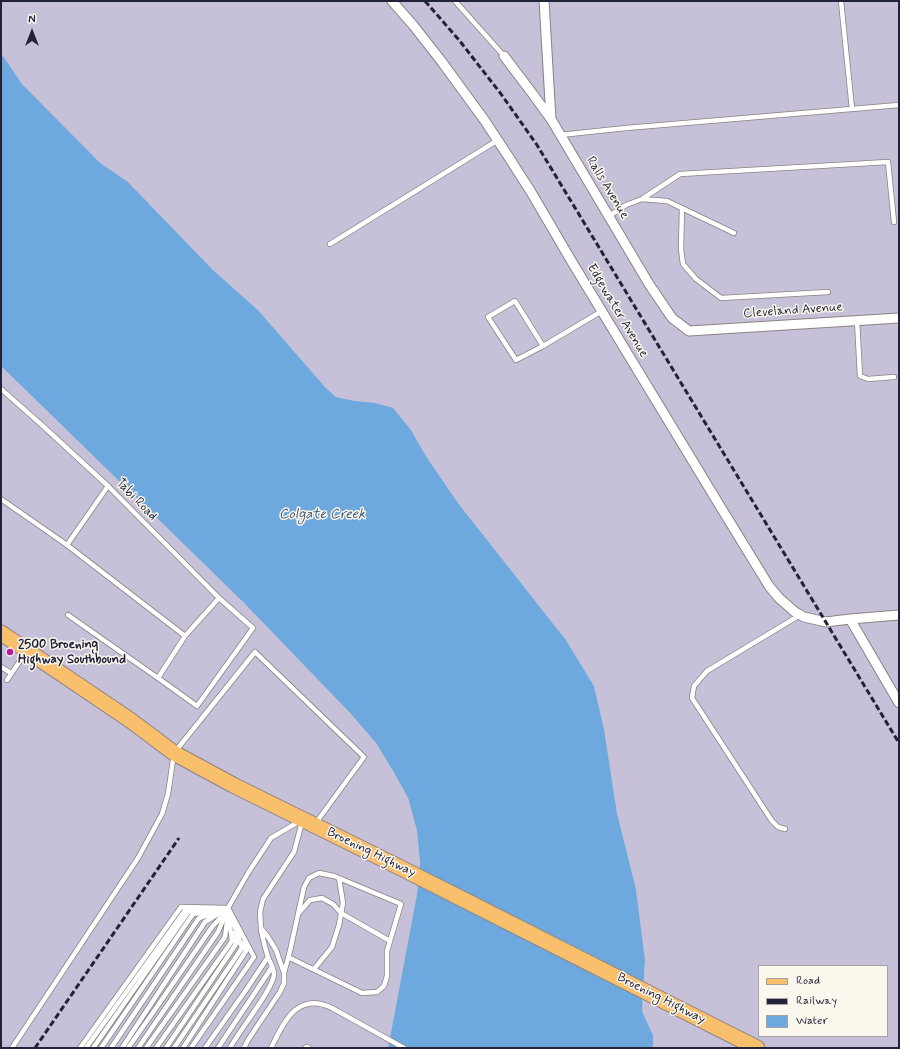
<!DOCTYPE html>
<html>
<head>
<meta charset="utf-8">
<style>
  body { margin:0 }
  #map { position:relative; width:900px; height:1049px; overflow:hidden; background:#f6e0c7; font-family:Mynerve,sans-serif }
  canvas { display:block }
  .frame { position:absolute; inset:0; border:2px solid #22223b; pointer-events:none }
  .legend { position:absolute; left:758px; top:965px; width:130px; height:72px; box-sizing:border-box; background:#fbf7ec; border:1px solid #a4a2a5; margin:0; padding:5px 7px; list-style:none; font-size:12px; color:#22223b }
  .legend li { display:flex; align-items:center; gap:8px; height:20px }
  .legend b { width:20px; border:1px solid #a4a2a5 }
  .north { position:absolute; left:12px; top:12px; width:40px; height:40px; -webkit-text-stroke:3px #fbf7ec; paint-order:stroke; rotate:0deg; font-size:11px; font-weight:700; line-height:16px; text-align:center; color:#22223b }
  .north::after { content:''; display:block; margin:auto; width:14px; height:18px; background:#22223b; clip-path:polygon(50% 0,100% 100%,50% 72%,0 100%) }
</style>
</head>
<body>
<div id="map">
<canvas width="900" height="1049"></canvas>
<div class="frame"></div>
<ul class="legend">
<li><b style="height:5px;background:#f8bf6c"></b>Road</li>
<li><b style="height:5px;background:#22223b"></b>Railway</li>
<li><b style="height:11px;background:#6da9de"></b>Water</li>
</ul>
<div class="north">N</div>
</div>
<script>
const context = document.querySelector('canvas').getContext('2d');
context.lineJoin = 'round';
function fill(path, color) { context.fillStyle = color; context.fill(path, 'evenodd'); }
function stroke(path, color, width, dash) { context.strokeStyle = color; context.lineWidth = width; context.lineCap = dash ? 'butt' : 'round'; context.setLineDash(dash || []); context.stroke(path); }
function label(font, color, halo, rows, align = 'center') {
  context.font = font + ' Mynerve,sans-serif'; context.lineWidth = 3; context.setLineDash([]); context.textBaseline = 'middle'; context.strokeStyle = halo; context.fillStyle = color; for (const [text, x, y, turn = 0] of rows) {
    context.save(); context.translate(x, y); context.rotate((+turn || 0) * Math.PI / 180); context.textAlign = isNaN(turn) ? turn : align; if (halo) context.strokeText(text, 0, 0); context.fillText(text, 0, 0); context.restore();
  }
}
const industrial = new Path2D(`
  M1,1h898v1047h-246v-13l-11,-24 3,-51 -9,-71 -19,-76 -13,-84 -10,-43 -28,-46 -108,-137 -32,-47 -15,-26 -56,-29 -19,-4 -10,-9 -68,-78 -45,-40 -85,-88 -28,-18 -78,-80 -21,-31zM759,966h128v70h-128z
  M1,366l243,237 106,110 26,30 17,28 15,27 9,33 3,33 -3,30 -29,154h-387z`);
const water = new Path2D(`
  M1,53l21,31 78,79 28,19 85,88 45,40 68,78 10,9 19,4 20,2 18,5 18,22 15,26 32,47 108,137 28,46 10,43 13,84 19,76 9,71 -3,51 11,24v13h-265l29,-154 3,-30 -3,-33 -9,-33 -15,-27 -17,-28 -26,-30 -106,-110 -243,-237z`);
const service = new Path2D(`
  M455,1l49,55
  M841,1l11,108
  M560,135l66,-7 273,-23
  M642,199l38,-25 208,-12 6,60
  M682,208l-1,41 2,15 13,15 25,19 107,-6
  M609,216l17,-11 16,-6 25,2 67,32
  M330,244l168,-104
  M857,320l3,56 8,3 26,-2
  M543,346l-28,-45 -27,16 28,43 27,-14 59,-35
  M1,389l42,37 65,60 111,112 34,30 -56,78 -39,-28
  M108,486l-41,59 118,91 34,-38
  M1,499l66,46
  M68,615l90,63 27,-42
  M1,667l10,6
  M7,680l19,-28
  M785,829l-7,-2 -6,-6 -80,-123 2,-12 13,-15 93,-56
  M299,913l11,-13 12,-2 11,6 8,9 49,28
  M314,969l18,-22 7,-22 4,-22 -4,-25
  M284,973l6,-22 14,-64 5,-9 10,-5 15,3 67,28 -14,47v25l-3,10 -7,6 -15,1 -74,-36
  M12,1048l126,-190 24,-44 6,-20 6,-41 81,-101 109,105 -49,67
  M80,1048l101,-141 47,1
  M86,1048l100,-139h3
  M93,1048l96,-137 16,-1
  M101,1048l92,-134 24,-4
  M111,1048l88,-130 16,-5
  M122,1048l83,-126 23,-14
  M128,1048l26,-37 58,-84 13,-14
  M138,1048l80,-116 10,-24 20,-35 23,-35 29,-17
  M146,1048l79,-111 3,-23
  M156,1048l76,-107 -3,-23
  M166,1048l70,-104 -2,-11
  M174,1048l68,-100 -9,-27
  M183,1048l63,-97 -3,-8
  M191,1048l63,-91 -26,-49
  M205,1048l41,-58 22,-33
  M218,1048l54,-81
  M230,1048c8,-16 44,-60 44,-74 0,-5 -4,-12 -6,-17 -3,-9 -5,-18 -7,-27
  M244,1048l4,-8 32,-48 4,-9v-10l-8,-23 -8,-13 -7,-9 -1,-16 3,-13 31,-47 8,-30
  M271,1048c13,-26 26,-57 61,-40l72,40
  M305,1048l1,-1 3,1`);
const minor = new Path2D(`
  M392,1l21,24 29,37 43,59 23,35 23,36 41,70 148,244 49,80 10,12 16,14 9,5 22,5 24,-3 49,-4
  M544,1l7,118
  M504,56l28,37 19,26 98,165 23,34 17,13 210,-13
  M850,619l49,84`);
const primary = new Path2D(`
  M1,633l129,87 44,33 59,32 168,83 356,180`);
const rail = new Path2D(`
  M425,1l34,39 42,54 36,51 362,598
  M35,1048l144,-210`);
const markers = [
  [10,652,4,"#b5179e"]
];
const streetNames = [
  ["Ralls Avenue",607,188,59],
  ["Edgewater Avenue",617,311,59],
  ["Cleveland Avenue",793,311,-4],
  ["Tabi Road",136,500,46],
  ["Broening Highway",371,853,26],
  ["Broening Highway",661,999,27]
];
const poiNames = [
  ["2500 Broening",18,645],
  ["Highway Southbound",18,660]
];
const waterNames = [
  ["Colgate Creek",322,515]
];
fill(industrial, '#c6c0d9');
fill(water, '#6da9de');
stroke(service, '#8c8181', 6);
stroke(minor, '#8c8181', 11);
stroke(primary, '#8c8181', 17);
stroke(service, '#fff', 4.5);
stroke(minor, '#fff', 9);
stroke(primary, '#f8bf6c', 15);
stroke(rail, '#22223b', 3, [6, 3]);
for (const [x, y, r, color] of markers) { const dot = new Path2D(); dot.arc(x, y, r, 0, 2 * Math.PI); context.fillStyle = color; context.fill(dot); stroke(dot, '#fbf7ec', 1.5); }
label('13px', '#22223b', '#fbf7ec', streetNames);
label('bold 13px', '#22223b', '#fbf7ec', poiNames, 'left');
label('italic 14px', '#40587c', '#fbf7ec', waterNames);
</script>
</body>
</html>
